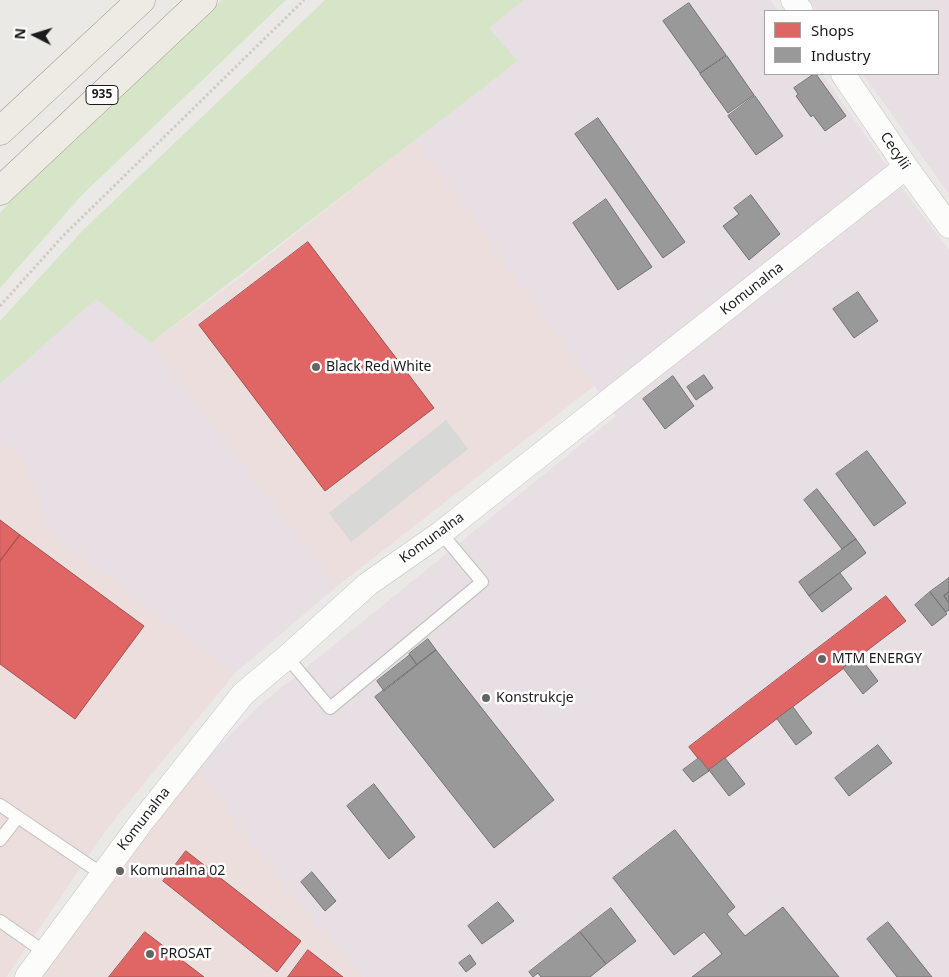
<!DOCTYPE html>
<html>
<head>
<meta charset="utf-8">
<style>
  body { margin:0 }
  #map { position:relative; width:949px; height:977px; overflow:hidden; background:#eae9e5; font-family:"Noto Sans",sans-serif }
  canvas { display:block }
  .legend { position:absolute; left:764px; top:10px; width:175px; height:65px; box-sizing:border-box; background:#fff; border:1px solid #a4a4a4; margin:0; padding:6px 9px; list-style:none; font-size:15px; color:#1c1c1c }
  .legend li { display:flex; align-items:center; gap:10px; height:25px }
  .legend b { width:25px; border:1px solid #a4a4a4 }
  .north { position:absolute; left:10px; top:10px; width:50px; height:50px; -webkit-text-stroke:4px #fff; paint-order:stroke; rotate:275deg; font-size:14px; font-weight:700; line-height:20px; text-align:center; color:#1c1c1c }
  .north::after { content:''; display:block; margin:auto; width:18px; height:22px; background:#1c1c1c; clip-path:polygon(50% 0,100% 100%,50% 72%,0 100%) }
</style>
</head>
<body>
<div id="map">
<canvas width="949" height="977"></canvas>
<ul class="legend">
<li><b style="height:14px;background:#e06666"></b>Shops</li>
<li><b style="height:14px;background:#999"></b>Industry</li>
</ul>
<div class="north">N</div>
</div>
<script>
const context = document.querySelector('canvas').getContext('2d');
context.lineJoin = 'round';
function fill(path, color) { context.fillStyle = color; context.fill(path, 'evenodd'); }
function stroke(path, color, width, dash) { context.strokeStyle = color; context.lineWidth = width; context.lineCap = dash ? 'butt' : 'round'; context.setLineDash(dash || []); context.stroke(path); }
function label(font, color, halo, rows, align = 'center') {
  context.font = font + ' "Noto Sans",sans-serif'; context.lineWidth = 5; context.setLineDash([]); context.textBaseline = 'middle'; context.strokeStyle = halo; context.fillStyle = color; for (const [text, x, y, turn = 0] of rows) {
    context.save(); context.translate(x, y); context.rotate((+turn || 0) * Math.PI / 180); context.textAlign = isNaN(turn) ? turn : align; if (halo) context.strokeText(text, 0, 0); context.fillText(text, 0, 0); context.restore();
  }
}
const commercial = new Path2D(`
  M416,139l178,247 -258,201 -185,-244 86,-63z
  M0,440l25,20 27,74 183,139 -126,153 -103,151h-6z
  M197,768l90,122 77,87h-324l82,-106 29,-43z`);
const industrial = new Path2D(`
  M524,0h246l8,11h-13v63h57l86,122 41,54v727h-585l-77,-87 -90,-122 63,-63 356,-289 -200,-277 102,-78 -29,-33z
  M808,0h141v194l-86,-120h75v-63h-121z
  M96,299l55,44 185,244 -101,86 -184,-139 -26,-74 -25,-20v-56z`);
const religious = new Path2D(`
  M446,420l22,29 -117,93 -22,-29z`);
const grass = new Path2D(`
  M222,0h64l-204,195 -82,93v-75l31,-36z
  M325,0h199l-35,28 29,33 -367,282 -55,-44 -96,85v-63l83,-91z`);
const shops = new Path2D(`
  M308,242l126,166 -109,83 -126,-166z
  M0,520l20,15 -20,26z
  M20,535l124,91 -69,93 -75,-55v-103z
  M886,596l20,25 -198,150 -19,-24z
  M186,851l115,90 -24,31 -114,-91z
  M145,932l59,45h-95z
  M308,950l35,27h-55z`);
const industry = new Path2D(`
  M689,3l37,52 -26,18 -37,-52z
  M727,56l27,39 -26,18 -28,-39z
  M814,74h2l30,42 -21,15 -12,-16 -2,2 -15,-21 2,-2 -4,-6z
  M755,96l28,40 -27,19 -28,-39z
  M598,118l87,124 -22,16 -88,-124z
  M751,195l29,39 -31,26 -26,-34 16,-12 -5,-6z
  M606,199l46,68 -34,23 -45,-67z
  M858,292l20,29 -24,17 -21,-29z
  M704,375l9,13 -17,12 -9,-13z
  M673,376l21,30 -29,23 -22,-30z
  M867,451l39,52 -32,23 -38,-52z
  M817,489l39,50 -14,10 -38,-49z
  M856,539l10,14 -57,43 -10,-14z
  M840,573l12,16 -30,23 -13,-16z
  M949,578v14l-5,4 5,7v7l-3,2 -16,-20z
  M930,592l17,22 -15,12 -17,-21z
  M949,592v11l-5,-7z
  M428,639l8,11 -19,15 -8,-11z
  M436,650l118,150 -60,48 -119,-151z
  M410,655l7,10 -33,26 -7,-10z
  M859,656l19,25 -15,13 -20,-26z
  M793,707l19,26 -16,12 -19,-26z
  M878,745l14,18 -43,33 -14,-18z
  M699,758l10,13 -16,11 -10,-12z
  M725,758l20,26 -16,12 -20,-26z
  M374,784l41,53 -26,22 -42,-53z
  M675,830l60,77 -8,7 18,22 38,-29 56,70h-147l30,-23 -18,-22 -30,23 -61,-77z
  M312,872l24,29 -11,10 -24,-29z
  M498,902l16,19 -32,23 -14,-18z
  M611,908l25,33 -30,23 -26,-32z
  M888,922l44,55h-35l-30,-38z
  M580,932l26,32 -16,13h-49l-3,-4 -5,4 -4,-5z
  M470,955l6,9 -10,8 -7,-9z`);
const path = new Path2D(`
  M0,306l62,-69 242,-237`);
const lane = new Path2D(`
  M287,657l43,51 152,-126 -41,-49
  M0,805l102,69
  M0,840l17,-22
  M0,921l46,32`);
const street = new Path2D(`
  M793,0l8,11
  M843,74l63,93 43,59
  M27,977l113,-153 103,-130 44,-37 81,-73 73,-51 465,-366`);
const primary = new Path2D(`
  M0,131l141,-131
  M0,191l203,-191`);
const markers = [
  [316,367,5,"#646462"],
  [822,659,5,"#646462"],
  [486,698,5,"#646462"],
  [120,871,5,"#646462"],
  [150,954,5,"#646462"]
];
const shields = [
  [102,95,32]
];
const shieldNames = [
  ["935",102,95]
];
const streetNames = [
  ["Cecylii",895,151,56],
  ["Komunalna",752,289,-38],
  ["Komunalna",432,538,-36],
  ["Komunalna",144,819,-52]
];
const poiNames = [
  ["Black Red White",326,367],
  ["MTM ENERGY",832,659],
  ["Konstrukcje",496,698],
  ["Komunalna 02",130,871],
  ["PROSAT",160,954]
];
fill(commercial, '#ebdedc');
fill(industrial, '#e7dfe3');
fill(religious, '#d8d8d6');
fill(grass, '#d6e5c7');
fill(shops, '#e06666');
stroke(shops, '#a55050', 1);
fill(industry, '#999');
stroke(industry, '#747474', 1);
stroke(lane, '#c1c1bf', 14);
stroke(street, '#c1c1bf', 25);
stroke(primary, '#9d9685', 29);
stroke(path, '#d3c9c7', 3, [2.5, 2.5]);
stroke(lane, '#fcfcfb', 12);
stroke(street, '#fcfcfb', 24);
stroke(primary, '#eeebe5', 28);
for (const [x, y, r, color] of markers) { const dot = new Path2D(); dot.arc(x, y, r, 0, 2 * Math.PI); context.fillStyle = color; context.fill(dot); stroke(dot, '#fff', 2); }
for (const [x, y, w] of shields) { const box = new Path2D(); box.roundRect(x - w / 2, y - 9.5, w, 19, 4); context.fillStyle = '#fff'; context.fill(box); stroke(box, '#1c1c1c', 1); }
label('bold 12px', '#1c1c1c', null, shieldNames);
label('14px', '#1c1c1c', '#fff', streetNames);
label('14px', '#1c1c1c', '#fff', poiNames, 'left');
</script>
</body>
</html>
